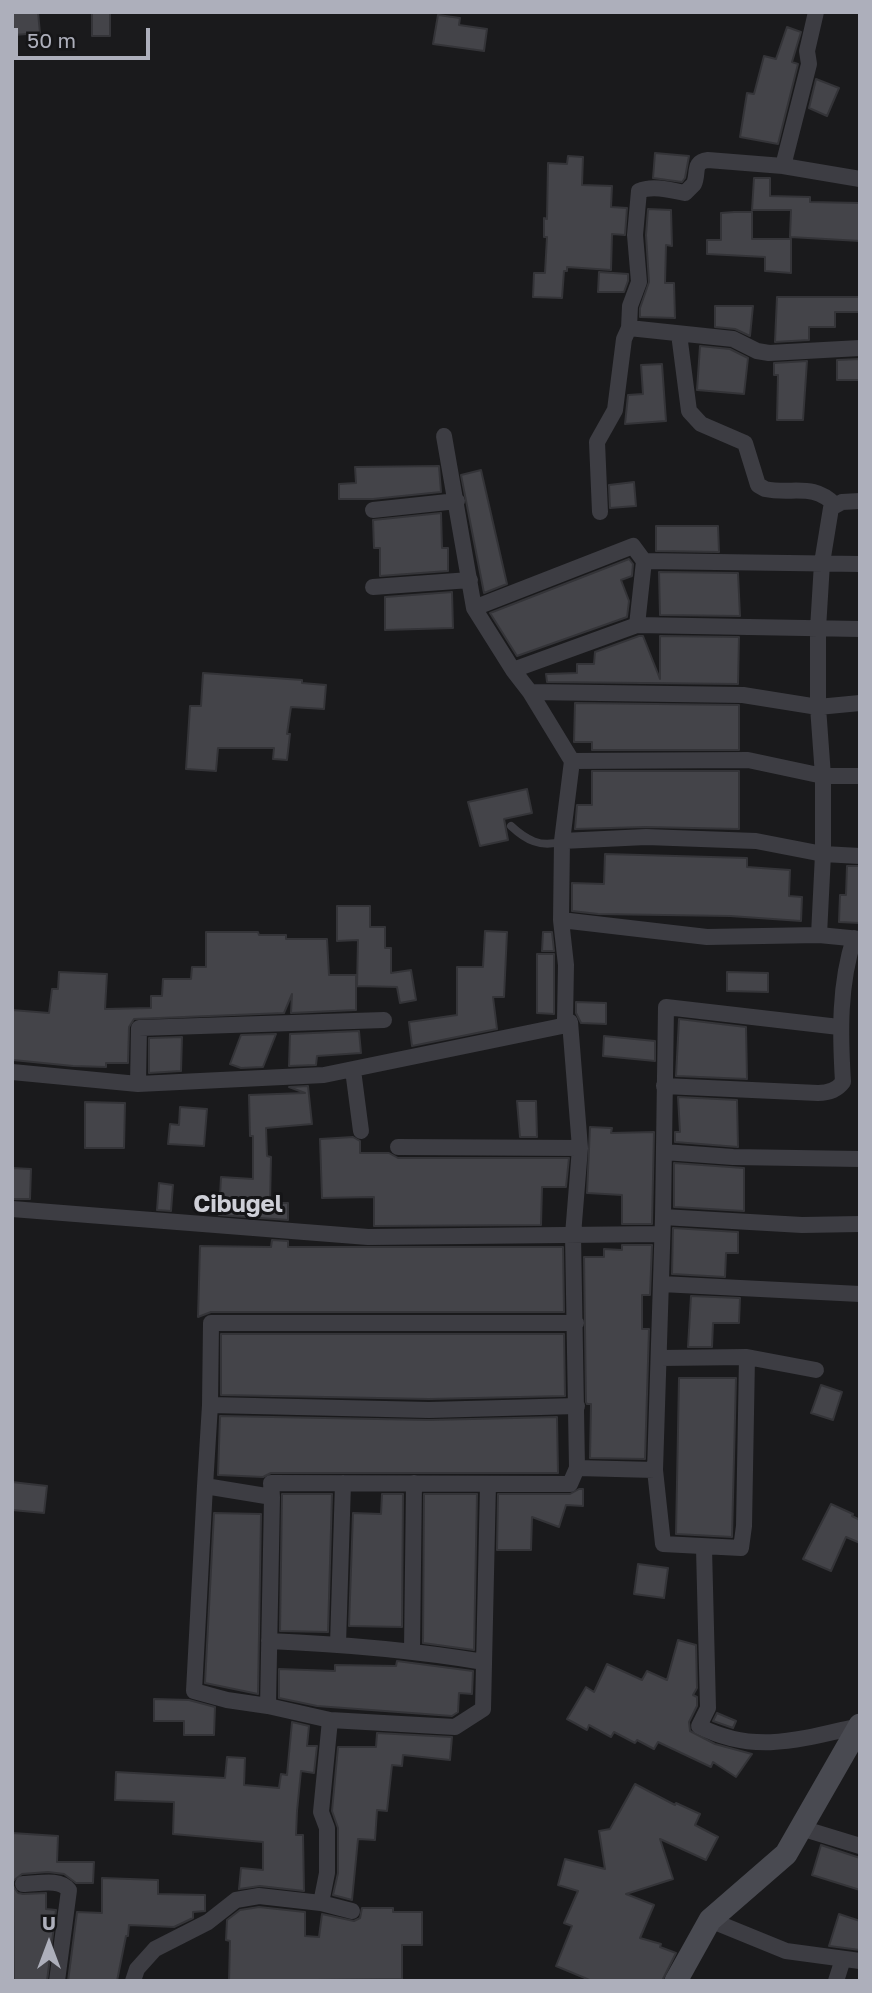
<!DOCTYPE html>
<html>
<head>
<meta charset="utf-8">
<style>
  body { margin:0 }
  #map { position:relative; width:872px; height:1993px; overflow:hidden; background:#1a1a1c; font-family:"Golos Text",sans-serif }
  canvas { display:block }
  .frame { position:absolute; inset:0; border:14px solid #adafbb; pointer-events:none }
  .north { position:absolute; left:14px; top:1909px; width:70px; height:70px; -webkit-text-stroke:5px #151517; paint-order:stroke; rotate:0deg; font-size:19px; font-weight:700; line-height:28px; text-align:center; color:#adafbb }
  .north::after { content:''; display:block; margin:auto; width:24px; height:32px; background:#adafbb; clip-path:polygon(50% 0,100% 100%,50% 72%,0 100%) }
  .scale { position:absolute; left:14px; top:28px; width:136px; height:32px; box-sizing:border-box; border:4px solid #adafbb; border-top:0; padding-left:9px; font-size:21px; line-height:24px; white-space:nowrap; color:#adafbb; -webkit-text-stroke:5px #151517; paint-order:stroke }
</style>
</head>
<body>
<div id="map">
<canvas width="872" height="1993"></canvas>
<div class="frame"></div>
<div class="north">U</div>
<div class="scale">50 m</div>
</div>
<script>
const context = document.querySelector('canvas').getContext('2d');
context.lineJoin = 'round';
function fill(path, color) { context.fillStyle = color; context.fill(path, 'evenodd'); }
function stroke(path, color, width, dash) { context.strokeStyle = color; context.lineWidth = width; context.lineCap = dash ? 'butt' : 'round'; context.setLineDash(dash || []); context.stroke(path); }
function label(font, color, halo, rows, align = 'center') {
  context.font = font + ' "Golos Text",sans-serif'; context.lineWidth = 6; context.setLineDash([]); context.textBaseline = 'middle'; context.strokeStyle = halo; context.fillStyle = color; for (const [text, x, y, turn = 0] of rows) {
    context.save(); context.translate(x, y); context.rotate((+turn || 0) * Math.PI / 180); context.textAlign = isNaN(turn) ? turn : align; if (halo) context.strokeText(text, 0, 0); context.fillText(text, 0, 0); context.restore();
  }
}
const building = new Path2D(`
  M12,12h26l2,21 -26,2z
  M92,12h18v24h-18z
  M438,15l22,3 -1,7 28,4 -3,22 -51,-7z
  M787,27l14,5 -9,30 6,2 -20,80 -38,-7 7,-44 7,1 10,-38 12,3z
  M816,79l23,9 -12,28 -18,-8z
  M655,153l34,3 -4,22 -3,4 -29,-4z
  M568,156l15,1 -1,28 30,1 -1,21 16,1 -2,27 -13,-1 -1,36 -44,-3v4h-3l-2,27 -29,-1 1,-24h11l2,-36h-3v-19l3,1 1,-56 19,1z
  M754,178h16v18l40,1v5l50,1v38l-70,-4 1,-27h-39z
  M648,209l23,1 1,36 -6,-1 -1,38h9l1,35 -35,-1v-9l9,-26 -3,-47z
  M734,212h18v27h39v34l-26,-2v-14l-58,-3v-14h14v-27z
  M599,272l29,2v7l-4,11h-26z
  M777,297h83v15h-25v15h-26v13l-34,2z
  M715,306h38l-3,30 -15,-7 -20,-2z
  M700,346l30,3 18,9 -4,36 -47,-4z
  M860,359v21h-23v-20z
  M807,361l-4,59h-26l1,-45h-4v-12z
  M662,364l4,57 -41,3 3,-29 15,-1 -2,-29z
  M439,466l2,26 -68,7h-34v-15l17,-1 -1,-16z
  M481,470l26,114 -23,9 -23,-118z
  M634,482l2,24 -26,2 -1,-23z
  M441,513l1,35h6v23l-68,5v-28h-6l-1,-28z
  M656,526h62l1,26 -63,-1z
  M629,559l4,5 -1,12 -11,4 8,21 -2,16 -110,39 -27,-43z
  M659,572l79,1 2,43 -80,-1z
  M452,592l1,36 -68,2v-33z
  M639,636h4l17,43v-43l79,1 -1,47 -191,-2 -1,-8 31,-1v-9h17l1,-12z
  M203,673l99,7v3l24,2 -2,24 -33,-2 -4,27h3l-3,26 -14,-1 1,-11h-56l-2,23 -30,-2 4,-63h11z
  M575,703l164,2v45h-147v-8h-18z
  M592,771h147v58l-93,-2 -71,2 2,-24h15z
  M527,789l5,24 -28,6 4,21 -28,6 -12,-44z
  M605,854l142,4v9l43,3 -1,26 13,1 -1,24 -71,-5 -132,-2 -26,-3v-28l32,1z
  M847,866h13v57l-21,-1 1,-27h6z
  M337,906h33v21h15v21h6v25l20,-3 5,30 -16,3 -3,-16 -40,-1 1,-46 -21,1z
  M485,931l22,1 -3,65h-11l4,32 -85,17 -3,-24 48,-7v-48h26z
  M206,932h52l1,3h27v4h41l2,36h27v35l-65,3 1,-19 -8,19 -150,6 -5,8 -1,36h-22v4l-33,-1 -60,-6 -1,-50 37,3 3,-24h6l1,-17 48,2 -2,35 46,-1v-12h11l1,-17h28l1,-12h14z
  M543,932h9l2,19h-12z
  M537,954h17v60l-17,-1z
  M727,972l41,1v19l-41,-1z
  M576,1002l30,1v21l-25,-1 -5,-10z
  M679,1019l67,8 1,52 -71,-3z
  M359,1031l2,22 -44,3 -1,9 -27,1 1,-32z
  M276,1034l-13,33 -22,1 -11,-4 11,-29z
  M604,1036l51,5v20l-52,-5z
  M182,1037l-1,34 -32,2v-35z
  M308,1086l4,38 -46,4 1,28 4,1 -1,46h18v17l-69,-5 2,-38 32,2v-43h-3l-1,-41 56,-2 -16,-6z
  M678,1097l59,3 1,47 -63,-5v-10h5z
  M517,1101h19l1,36h-17z
  M85,1102l40,1 -1,45h-39z
  M180,1107l27,2 -3,37 -36,-2 2,-20 9,1z
  M590,1127l22,1 -1,5 43,-1 -2,92h-30v-29l-35,-2z
  M353,1137l7,4v12h29l9,5h171l-3,29h-24l-1,38 -167,1v-29l-52,1 -2,-59z
  M674,1163l70,5v43l-70,-4z
  M12,1168l19,1 -1,30h-18z
  M159,1183l14,2 -2,26 -14,-1z
  M673,1228l65,4v21h-12l-1,24 -53,-3z
  M272,1240l16,1v6h275l1,65h-353l-13,5 2,-71 71,1z
  M622,1245h30l-2,50h-8v34h7l-4,130 -55,-1 1,-54h-4l-1,-2 -2,-145h20v-8l18,1z
  M691,1296l49,2 -1,25h-26l-1,24h-24z
  M221,1334h343l1,62 -136,3 -208,-4z
  M679,1378h57l-4,159 -56,-3z
  M821,1385l21,7 -9,28 -22,-7z
  M220,1416l209,4 128,-3 1,56h-287l-8,4 -45,-2z
  M12,1482l35,4 -3,27 -32,-3z
  M579,1489h4v17l-17,-1 -7,22 -27,-10 -1,33h-34l1,-56h72z
  M282,1494h50l-4,138 -48,-1z
  M382,1494h21l-1,133 -53,-1 4,-113 28,1z
  M424,1494h53l-3,156 -51,-7z
  M831,1504l22,10 -1,2 8,4v23l-14,-6 -15,34 -28,-12z
  M214,1513l47,1 -3,180 -53,-11z
  M638,1564l30,4 -4,30 -30,-4z
  M678,1640l18,5 1,43 -4,7 4,2v9l-8,16 1,9 25,13 37,10 -16,23 -23,-15 -2,5 -53,-25 -4,7 -17,-9 -2,3 -21,-11 -3,5 -22,-12 -2,5 -20,-11 19,-32 8,5 13,-28 35,16 5,-9 20,9z
  M397,1661l76,10 -1,23 -13,-1 -1,19 -6,4 -135,-10 -38,-8v-29l56,2v-6l61,1z
  M154,1699l35,1 26,7 -1,28h-30v-14h-30z
  M717,1713l19,8 -3,7 -20,-7z
  M292,1722l17,4 -2,20h10l-3,27 -13,-2 -4,40 -1,24h7l1,56 -44,-5 -21,3 2,-21 22,2v-28l-90,-8 1,-32 -59,-2 1,-28 109,6 2,-21 18,1 -1,27 35,3 2,-14 6,1z
  M377,1733l75,4 -2,23 -47,-5 -1,11 -10,-1 -5,46 -10,-1 -2,30 -17,-1 -6,61 -19,-5 5,-22v-45l-6,-17 6,-64h38z
  M635,1784l40,21 1,-2 24,11 -5,11 23,12 -12,23 -46,-21 13,40 -47,15 28,11 -14,33 21,6 -1,3 16,6 -14,28h-70l-36,-15 16,-40 -8,-3 14,-32 -20,-6 7,-26 40,10 -6,-38 11,-2z
  M12,1833l46,3 -1,26h37l-1,21h-17l-12,-9 -16,-2 -26,2 -9,7z
  M821,1845l39,13v32l-48,-15z
  M102,1878l56,2v14l47,1v16l-12,1v6l-19,9 -45,-2 -1,11h-2l-9,45h-49l9,-69 25,1z
  M13,1886l5,7 5,1 23,-1v16l10,1 -9,71h-33z
  M259,1907l46,5v24l14,1 3,-23 32,7 6,-3 2,-10h31v4h29v33h-20v34l-173,2 1,-40 -4,-1 1,-20 13,-10z
  M839,1914l21,7v29l-31,-4z`);
const lane = new Path2D(`
  M511,826c14,13 30,23 51,15`);
const street = new Path2D(`
  M783,166l26,-102 -2,-13 9,-39
  M629,328l104,11 24,12 12,2 91,-5
  M679,334l10,77 12,13 44,19 13,42 7,4c27,6 48,-7 70,16
  M444,436l30,172 39,62 17,22 213,3 75,12 42,-4
  M373,510l84,-9
  M600,512l-3,-70 18,-32 9,-71 5,-11 1,-22 9,-24 -4,-47 4,-44c13,-6 32,-1 46,2 1,-1 8,-8 9,-9 5,-11 -2,-22 14,-24l75,6 77,13
  M860,564l-216,-3 -7,64 223,4
  M373,587l97,-7
  M474,608l159,-62 11,15
  M513,670l124,-45
  M530,692l42,69 -10,80 -1,79
  M572,761l176,-1 75,16h37
  M562,841l84,-4 110,4 67,13 37,2
  M819,935l4,-81v-78l-5,-69v-78l4,-66 9,-55 11,-6 18,-1
  M570,1022l10,126
  M353,1070l8,61
  M12,1072l126,12 186,-9 238,-49 8,-4 -5,-2 1,-55 -5,-45 146,17 112,-2 41,4
  M138,1084l1,-56 245,-8
  M664,1086l154,7c11,0 19,-3 25,-11 -3,-49 -4,-97 11,-144
  M398,1147l182,1 -7,87 4,233 -7,16 -299,-1 1,14 -67,-11 5,-81 1,-82h365
  M664,1152l69,5 127,2
  M12,1209l356,28 294,-3
  M663,1217l139,8 58,-1
  M661,1284l199,10
  M747,1357l-3,169 -3,22 -78,-4 -8,-74 8,-253 3,-210 173,20
  M660,1358l87,-1 69,13
  M210,1405l219,5 148,-4
  M577,1468l78,2
  M205,1486l-11,205 33,9 41,6 62,14 125,7 28,-18 5,-225
  M704,1548l4,160 -9,18c55,29 103,13 160,0
  M269,1641c72,3 143,9 215,21
  M338,1644l5,-161
  M412,1650l2,-167
  M268,1706l4,-209
  M801,1828l59,18
  M23,1884c15,0 36,-6 46,6l-12,91
  M321,1903l6,-30v-45l-6,-16 9,-92
  M710,1920l76,31 74,10
  M133,1981l4,-12 18,-20 53,-27 28,-22 23,-4 62,7 31,8
  M836,1981l7,-22`);
const secondary = new Path2D(`
  M676,1981l34,-61 76,-66 74,-129`);
const quarterNames = [
  ["Cibugel",238,1204]
];
fill(building, '#444449');
stroke(building, '#343438', 2);
stroke(lane, '#3d3d43', 8);
stroke(street, '#3d3d43', 16);
stroke(secondary, '#494a51', 23);
label('bold 24px', '#cecfd7', '#151517', quarterNames);
</script>
</body>
</html>
